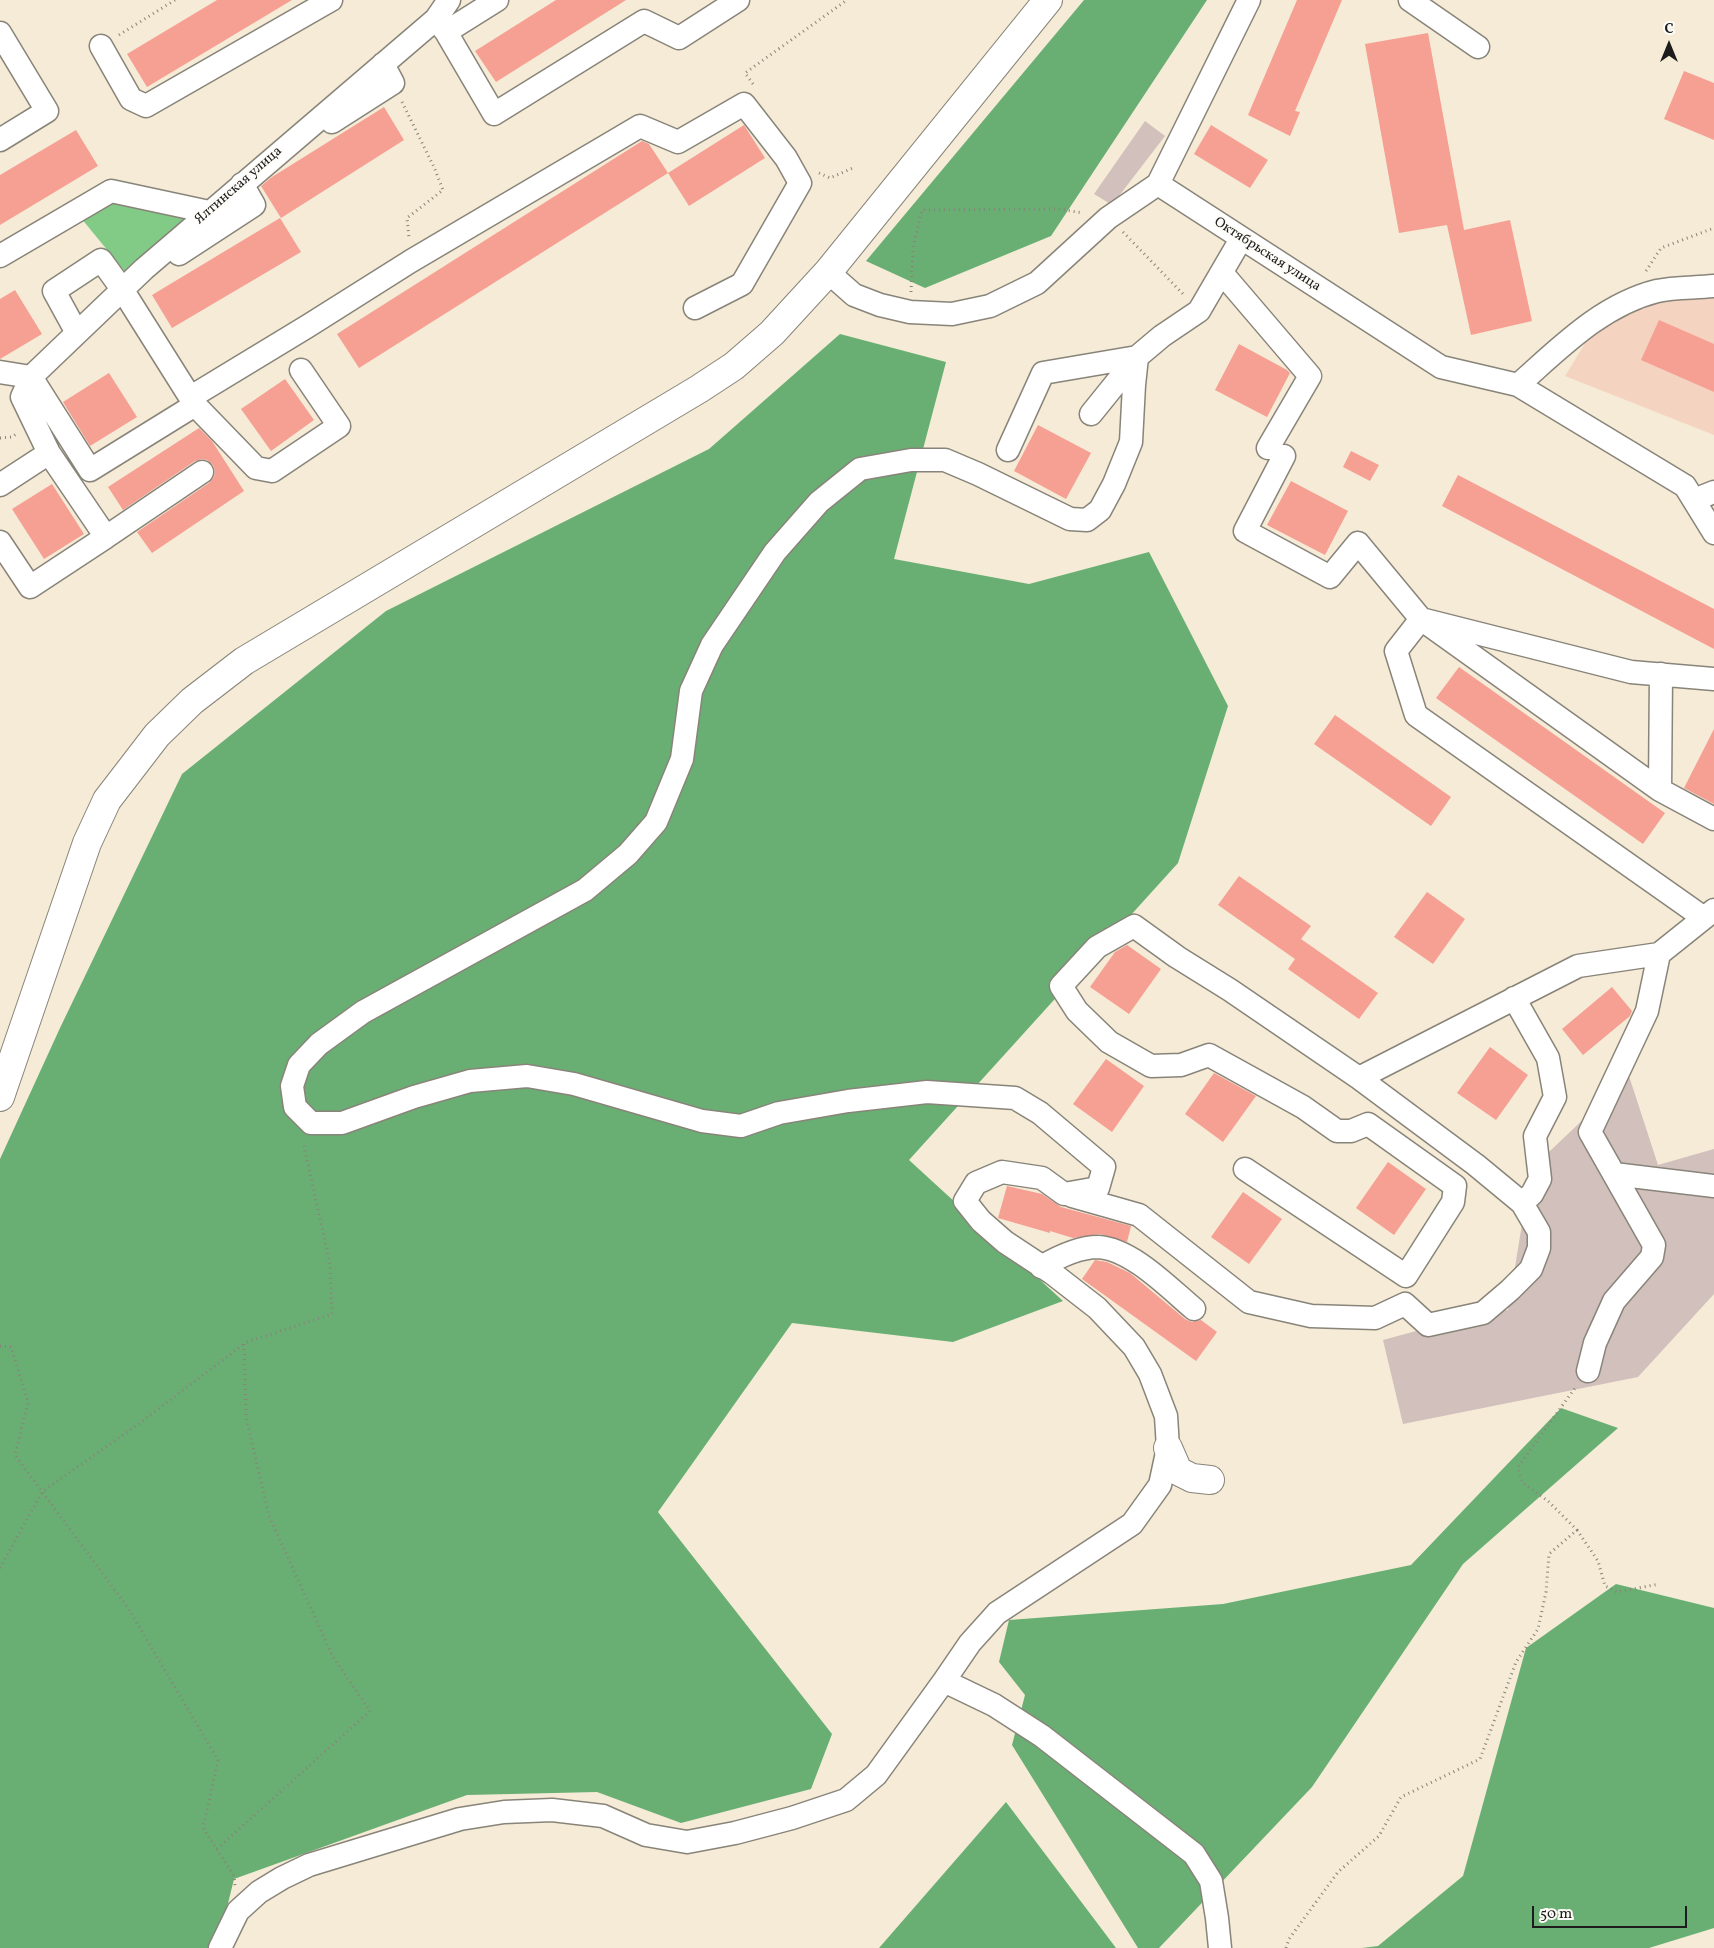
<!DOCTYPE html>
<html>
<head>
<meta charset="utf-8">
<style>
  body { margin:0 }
  #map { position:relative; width:1714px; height:1948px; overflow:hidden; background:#f5ebd6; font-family:Vollkorn,serif }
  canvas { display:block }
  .north { position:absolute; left:1644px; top:20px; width:50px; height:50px; -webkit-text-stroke:4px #fdfcf7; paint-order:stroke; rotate:0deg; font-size:14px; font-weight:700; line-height:20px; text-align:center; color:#1c1c1c }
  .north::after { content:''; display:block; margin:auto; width:18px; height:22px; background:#1c1c1c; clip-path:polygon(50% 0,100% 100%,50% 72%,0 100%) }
  .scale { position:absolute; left:1532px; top:1906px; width:155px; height:22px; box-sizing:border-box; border:2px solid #1c1c1c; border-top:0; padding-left:6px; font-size:15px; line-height:18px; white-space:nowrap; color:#1c1c1c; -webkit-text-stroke:4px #fdfcf7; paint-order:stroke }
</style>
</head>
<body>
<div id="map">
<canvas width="1714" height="1948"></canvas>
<div class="north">С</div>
<div class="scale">50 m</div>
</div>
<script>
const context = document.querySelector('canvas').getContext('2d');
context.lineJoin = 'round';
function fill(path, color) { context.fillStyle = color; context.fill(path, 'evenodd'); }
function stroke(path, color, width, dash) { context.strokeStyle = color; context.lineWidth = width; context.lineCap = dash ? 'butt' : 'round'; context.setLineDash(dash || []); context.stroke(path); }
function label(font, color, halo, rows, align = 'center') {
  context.font = font + ' Vollkorn,serif'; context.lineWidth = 4.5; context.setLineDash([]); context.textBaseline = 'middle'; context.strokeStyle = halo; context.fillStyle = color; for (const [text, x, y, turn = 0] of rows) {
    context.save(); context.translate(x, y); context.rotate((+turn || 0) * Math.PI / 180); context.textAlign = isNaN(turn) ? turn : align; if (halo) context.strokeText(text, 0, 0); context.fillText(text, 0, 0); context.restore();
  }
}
const built = new Path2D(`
  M1714,294v141l-149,-59 29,-47 62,-32z`);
const industrial = new Path2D(`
  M1145,121l20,15 -53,69 -18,-11z
  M1629,1076l29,89 56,-16v145l-76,83 -235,47 -20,-84 100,-27 25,-3 23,-141z`);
const green = new Path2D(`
  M113,198l80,19 -67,56 -45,-55z`);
const forest = new Path2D(`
  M1084,0h123l-156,236 -126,52 -59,-27z
  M840,334l106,28 -52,197 135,25 120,-32 79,154 -50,157 -269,297 154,141 -110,41 -161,-19 -134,189 174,222 -21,55 -130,34 -84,-31 -130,3 -233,84 -17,69h-217v-789l60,-131 122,-254 204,-163 323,-162z
  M1561,1408l57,20 -155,136 -151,223 -153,161h-21l-126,-203 13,-50 -26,-33 10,-42 214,-16 188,-39z
  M1616,1584l98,24v320l-65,20h-287l16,-2 85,-70 63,-228z
  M1006,1802l110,146h-237z`);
const building = new Path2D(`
  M217,0h75l-145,87 -20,-33z
  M556,0h70l-130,82 -21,-31z
  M1297,0h45l-47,111 5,1 -10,24 -42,-21z
  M1428,33l36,197 46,-10 22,101 -61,14 -24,-110 -48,8 -34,-189z
  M1684,71l30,12v57l-50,-21z
  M384,107l20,33 -123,78 -20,-32 11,-9z
  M744,125l21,33 -76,48 -21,-33z
  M1211,125l57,35 -18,28 -56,-34z
  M76,130l22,36 -98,59v-50z
  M642,141l7,3 19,29 -309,195 -22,-34z
  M280,218l21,34 -129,76 -20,-33z
  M15,290l27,44 -42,25v-60z
  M1659,320l55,24v48l-73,-32z
  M1239,344l48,26 3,3 -23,44 -52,-27z
  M109,373l28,44 -47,29 -27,-44z
  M285,379l29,41 -43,31 -30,-42z
  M1038,425l53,28 -25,46 -52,-28z
  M199,428l13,13 32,50 -92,62 -15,-21 72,-49 5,-6 1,-5 -2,-7 -6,-5 -5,-1 -7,2 -72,49 -15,-23z
  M1351,451l28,14 -9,16 -27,-14z
  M1458,475l256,134v40l-272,-143z
  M1291,481l57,30 -23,44 -58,-30z
  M52,484l32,50 -40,25 -32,-50z
  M1459,667l206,146 -22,31 -207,-146z
  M1335,715l116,82 -20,29 -117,-82z
  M1714,729v75l-30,-16z
  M1239,876l72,50 -10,13 77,54 -19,26 -71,-50 7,-10 -77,-54z
  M1427,892l38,27 -32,45 -39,-27z
  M1127,945l34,24 -32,45 -39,-27 25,-35z
  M1612,987l20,24 -2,5 -47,39 -21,-26z
  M1490,1047l38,28 -32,45 -39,-27z
  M1106,1059l38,27 -32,46 -39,-28z
  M1214,1073l42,23 -33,46 -38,-28z
  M1388,1162l38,27 -32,46 -38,-27z
  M1007,1186l35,8 19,13 70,19 -4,16 -27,-8 -27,4 -23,-7v2l-52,-15z
  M1243,1192l39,27 -33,45 -38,-27z
  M1095,1260l12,2 23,11 55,46 7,3 9,-2 16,12 -21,29 -114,-82z`);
const path = new Path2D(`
  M119,35l56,-35
  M753,84l-8,-11 102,-73
  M402,102l32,65 9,23 -36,28 2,20
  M819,173l11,5 25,-11
  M1123,232l62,64
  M1646,271l15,-23 53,-20
  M911,292l2,-45 9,-37 137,-1 24,4
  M0,438l12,-1 4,-3
  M0,1346l11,1 17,55 -13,53 113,153 90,152 -15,68 31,48 1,10
  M1577,1530l21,31 7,25 12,6 42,-8
  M0,1568l42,-76 95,-67 107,-81
  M217,1849l153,-138 -37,-54 -64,-141 -23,-99 -2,-74 88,-29 -2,-50 -27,-122
  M1286,1948l3,-9 49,-67 41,-36 22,-39 79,-38 36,-97 22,-33 8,-37 3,-38 28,-24 -29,-29 -26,-19 -4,-15 57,-79`);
const minor = new Path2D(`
  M1410,0l68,47
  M436,19l10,13 48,82 150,-93 35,17 59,-38
  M446,32l51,-32
  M0,33l47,78 -47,29
  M101,46l30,53 15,7 185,-106
  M332,122l61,-39 -10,-19
  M1158,184l91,-184
  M179,254l75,-49 -12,-21
  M0,256l111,-65 98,21
  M828,272l26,23 26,10 30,7 42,2 38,-8 47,-23 71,-65 50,-34 283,183 77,18 167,101 29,47
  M1222,273l88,103 -42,72
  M0,372l31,5 59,93 105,-65 -73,-116 -21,-29 -47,31 23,42
  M1518,385c41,-36 83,-80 139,-94 17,-4 39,-3 57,-5
  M191,397l117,-71 103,-65 229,-135 38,16 66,-38 42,54 14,25 -58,101 -47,24
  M195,405l61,63 16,3 67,-45 -38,-56
  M1008,450l35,-77 94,-16 -46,57
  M1284,456l-39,75 85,46 28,-34 63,76 210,53 83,7
  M0,485l49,-32
  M1694,500l20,-8
  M106,537l96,-65
  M0,542l30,45 76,-50 -57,-84 -27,-56 9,-20 113,-108 292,-250 13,-19
  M1661,674l-1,116 54,29
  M1660,790l-239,-171 -25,32 20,64 288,203
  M1359,1078l117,87 46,38 10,-9 8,-15 -5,-43 20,-39 -7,-39 -34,-60
  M1245,1169l161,107 47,-74 2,-16 -87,-62 -17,7h-14l-34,-24 -94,-52 -28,10 -30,1 -42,-24 -32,-31 -16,-25 36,-39 37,-21 43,31 53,33 129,88 219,-112 81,-12 55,-44
  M1614,1174l100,12
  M1072,1196l67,19 110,87 62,14 64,2 30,-14 23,21 55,-12 27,-23 21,-21 8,-21v-16l-17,-29
  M1041,1267c17,-10 37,-20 57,-20 34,2 71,41 96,62
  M1588,1371l7,-28 19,-42 38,-44 2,-12 -64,-113 57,-121 12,-57
  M944,1681l26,-38 27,-30 135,-89 28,-39 8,-37 -2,-32 -16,-42 -16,-27 -37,-39 -45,-35 -47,-31 -24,-21 -16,-20 11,-18 26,-11 40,6 22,16 34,-6 6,-21 -64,-54 -25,-15 -88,-6 -79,9 -69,12 -38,13 -39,-5 -128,-37 -47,-8 -57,5 -56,16 -72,26h-31l-16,-16 -3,-21 7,-21 20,-21 44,-32 222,-122 43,-36 28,-32 26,-63 9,-68 21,-46 63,-93 44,-50 41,-33 51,-9h34l33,14 92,45 17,1 13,-10 14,-26 17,-42 3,-57 3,-28 25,-21 37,-25 42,-72
  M220,1948l18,-37 21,-19 23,-14 27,-13 151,-46 44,-7 48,-2 51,6 43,19 41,7 48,-9 57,-15 54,-18 30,-25 68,-94 50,24 48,31 152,118 17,27 6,37 3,30`);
const major = new Path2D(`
  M1168,1448l10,23 14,7 18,2`);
const highway = new Path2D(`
  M0,1097l87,-254 20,-43 50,-65 35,-34 52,-40 455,-272 35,-23 38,-33 56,-61 220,-272`);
const streetNames = [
  ["Ялтинская улица",239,186,-41],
  ["Октябрьская улица",1267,255,33]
];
fill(built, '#f5d3c1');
fill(industrial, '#d1c0bc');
fill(green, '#82cb87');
fill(forest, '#69af74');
fill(building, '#f69f93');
stroke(minor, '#888479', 25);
stroke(major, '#888479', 30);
stroke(highway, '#888479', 30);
stroke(path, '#888479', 3, [1, 4]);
stroke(minor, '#fff', 22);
stroke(major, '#fff', 28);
stroke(highway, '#fff', 28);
label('14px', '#1c1c1c', '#fdfcf7', streetNames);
</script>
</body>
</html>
